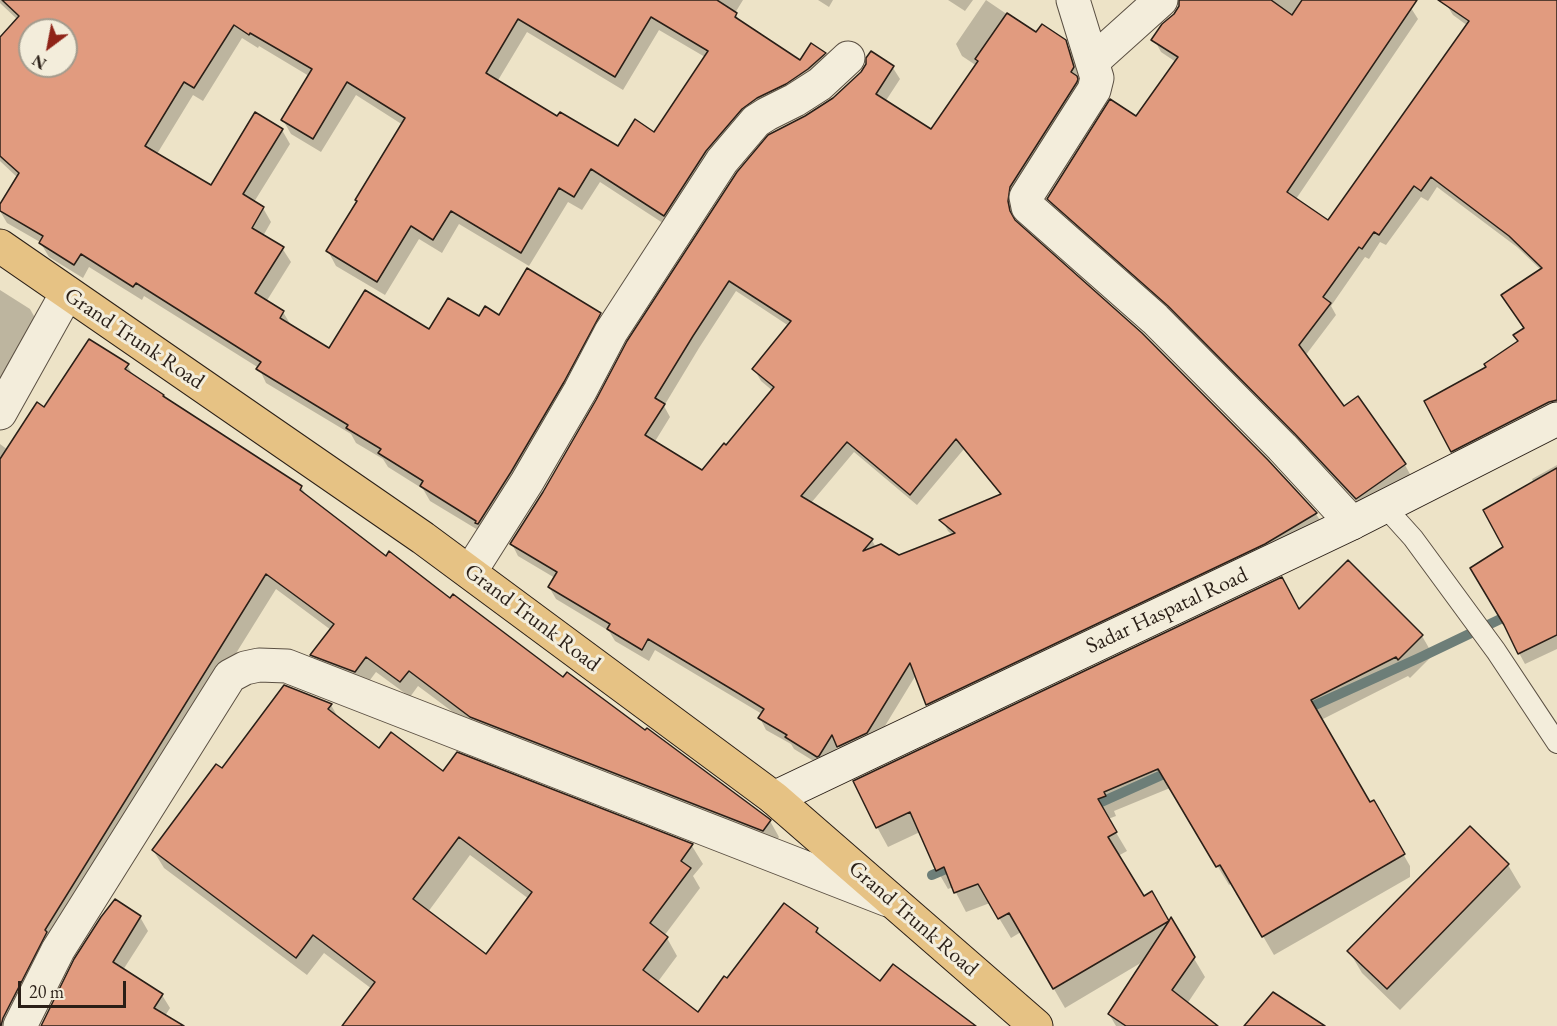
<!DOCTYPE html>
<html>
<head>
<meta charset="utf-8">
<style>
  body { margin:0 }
  #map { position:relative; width:1557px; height:1026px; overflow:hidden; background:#ede3c7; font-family:"EB Garamond",serif }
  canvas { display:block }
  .north { position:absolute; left:18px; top:18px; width:60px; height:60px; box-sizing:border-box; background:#f3eddb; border:2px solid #a39b8d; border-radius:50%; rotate:212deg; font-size:16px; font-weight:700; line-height:24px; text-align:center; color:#2a1f17 }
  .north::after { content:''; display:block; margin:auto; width:21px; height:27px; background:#8f2418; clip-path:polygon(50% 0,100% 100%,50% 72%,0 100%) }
  .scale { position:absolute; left:18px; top:981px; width:108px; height:27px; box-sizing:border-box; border:3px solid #2a1f17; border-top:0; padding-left:8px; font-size:18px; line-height:21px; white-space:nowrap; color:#2a1f17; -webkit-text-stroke:4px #f3eddb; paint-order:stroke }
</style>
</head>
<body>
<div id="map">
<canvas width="1557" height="1026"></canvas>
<div class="north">N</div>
<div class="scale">20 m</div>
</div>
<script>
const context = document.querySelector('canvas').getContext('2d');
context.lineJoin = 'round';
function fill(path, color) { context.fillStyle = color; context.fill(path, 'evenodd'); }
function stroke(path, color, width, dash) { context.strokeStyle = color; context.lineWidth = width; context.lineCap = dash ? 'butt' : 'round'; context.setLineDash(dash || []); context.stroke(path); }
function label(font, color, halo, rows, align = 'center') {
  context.font = font + ' "EB Garamond",serif'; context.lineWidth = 6; context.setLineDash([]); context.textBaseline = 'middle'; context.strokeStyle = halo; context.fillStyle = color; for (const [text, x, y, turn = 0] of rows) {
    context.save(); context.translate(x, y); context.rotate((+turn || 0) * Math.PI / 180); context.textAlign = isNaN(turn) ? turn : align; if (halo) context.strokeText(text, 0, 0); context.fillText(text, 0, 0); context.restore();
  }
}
const shadow = new Path2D(`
  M0,0h743l-8,13 6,10 60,39 23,-8 9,14 -161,161 -72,-47 -18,28 -14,-8 -39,64 -70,-42 -17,29 -23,-14 -34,56 -49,-29 -8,-15 75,-126 -47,-30 -35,57 -30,-18 -8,-14 26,-44 -50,-30 -1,2 -16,-10 -39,63 -10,-6 -36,59 54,33 71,-57 8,14 -36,58 9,6 8,14 -8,14 19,12 9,14 -25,40 17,10 9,15 38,23 99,-19 50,-13 121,-3 8,14 -125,204 -53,-32 -7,-12 -35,-22 -5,-8 -27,-16 -5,-9 -85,-51 -7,-15 -115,-72 -2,4 -53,-33 -6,11 -34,-21 -9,-15 -33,-19 -7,-12v-4l18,-29 -18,-17v-122l18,-19 -18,-17zM30,30h36v36h-36zM659,30l46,27 -50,77 -37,14 -61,-30 -60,-36 30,-50 96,58z
  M818,0h15l-4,7z
  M948,0h25l-8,11z
  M986,0l50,34 29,7 7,13 8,26 -2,2 5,8 -67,109 -3,14 2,10 252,238 49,53 7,11 -389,191 -7,-12 -11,-29 -42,69 -29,14 -7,-12 -13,22 -31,-19 -3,-5 -25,-14 -6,-12 2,-4 -107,-64 -6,11 -34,-20 -6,-10 -53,-32 -7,-12 6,-9 -37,-22 -6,-12 294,-427 28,-18 28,-26 10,-20 21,15 7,11 -15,23 46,29 46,-65 -15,-10 -6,-12zM736,291l53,35 -35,43 7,12 12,10 -46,56 -25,25 -48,-29 16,-26 -6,-11 35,-58zM964,449l38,47 -60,24 6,11 4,4 -54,22 -22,-9 -4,-8 -61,-37 43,-51 63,53z
  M1182,0h218l11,8 7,11 -122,180 33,23 139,-196 -15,-11 -7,-11 3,-4h108v412l-98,50 -33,-60 62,-34 31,-26 6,-13 16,-59 -24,-23 -80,-60 -9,14 -7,-4 -35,48 -6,-3 -11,17 -4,-2 -34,49 5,9 -31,41 39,52 61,57 6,11 -48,33 -60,-64 -127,-128 -121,-107 -6,-11 87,-81 40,-56 -15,-10 -6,-11 20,-27 5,-7z
  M0,290l30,19 9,16 -39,59z
  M127,365l7,12 31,23 136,87 7,11 78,60 64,42 320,221 9,16 -7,9 -291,-113 -63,-47 -8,11 -34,-25 -12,16 -43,-17 -9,-16 19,-25 -55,-41 -222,357 -38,80h-16v-582l8,6 37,-41z
  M1557,465v184l-32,15 -6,-11 -14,-105 29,-65 -2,-4z
  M1348,562l74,74 11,19 -23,23 -2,-2 -87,44 49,84 3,-2 37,64v11l-136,78 -42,-72 -3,2 -59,-97 -56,23 2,5 -8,3 19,32 -9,5 25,42 8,-5 18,30 2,-3 34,57 -18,27 29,22h-100l-7,-12 35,-53 -79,47 -44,-76 -10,6 -21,-35 -24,9 -13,-25 -5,2 -11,-19 -17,-38 -32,15 -11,-20 422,-216z
  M331,705l8,14 41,31 63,24 15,-20 234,92 11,18 -10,12 7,12 -36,48 3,2 10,18 -20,27 41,31 30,-34 89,-51 6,11 57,43 94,43h-630l28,-37 -48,-36 -17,22 -143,-107 -11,-18 69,-80zM470,855l59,44 -43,57 -58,-44z
  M1470,828l38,37 13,22 -121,123 -38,-37 -13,-22z
  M140,917l8,14 -25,39 39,25 8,13 -5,8 16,10h-138z`);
const stream = new Path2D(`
  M1302,711l117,-53 94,-45
  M1088,808l85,-38
  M932,875l26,-11`);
const building = new Path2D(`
  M2,0h715l20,13 -2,4 65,43 11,-17 15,10 -18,16 -22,15 -29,14 -15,11 -36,42 -42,65 -73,-47 -17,28 -15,-9 -38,65 -70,-42 -18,29 -22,-14 -34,56 -51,-31 31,-50 -2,-1 50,-82 -58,-36 -34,57 -32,-19 31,-51 -62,-36 -1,2 -15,-10 -40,63 -10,-6 -39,64 66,39 44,-73 28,17 -40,65 21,13 -12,21 32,19 -29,46 29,18 -4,7 49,30 36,-58 64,39 19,-31 31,18 6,-10 14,9 28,-47 74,45 -37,69 -53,90 -33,52 -3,-1 1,-2 -56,-35 3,-5 -45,-28 3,-4 -35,-21 2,-3 -92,-56 5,-7 -125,-79 -3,4 -52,-33 -7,11 -35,-22 4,-7 -43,-25v-7l19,-31 -19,-17v-119l19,-21zM651,17l57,34 -54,81 -19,-13 -17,27 -58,-34 -3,4 -71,-43 32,-54 97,58zM30,30h36v36h-36z
  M1179,0h92l21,15 10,-15h115l-130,192 41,28 141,-199 -31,-21h119v400l-8,2 -98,50 -27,-51 62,-34 -2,-3 34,-23 -5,-6 11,-7 -23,-33 41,-27 -33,-32 -78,-59 -10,14 -7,-5 -35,49 -5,-3 -12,17 -3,-2 -36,50 8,6 -32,42 45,61 14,-10 48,68 -50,35 -61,-65 -127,-128 -121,-107 63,-100 26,17 42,-59 -27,-17 11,-16 12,-10 5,-8z
  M1007,13l29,19 6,-8 24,16 8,27 -3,5 6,4 1,3 -1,3 -67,105 -2,14 2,10 5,9 127,113 126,127 49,53 -52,31 -339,161 -16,-42 -43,70 -30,14 -5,-12 -13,21 -2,1 -32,-20 2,-2 -29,-17 6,-9 -26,-16 -90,-54 -6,11 -35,-21 3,-5 -62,-37 9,-15 -47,-28 33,-52 53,-92 31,-59 110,-169 31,-37 37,-19 28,-18 28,-26 5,-8v-6l5,-7 23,15 -18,28 55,35 47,-68 -3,-2zM729,281l62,40 -39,48 22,18 -48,58 -2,-2 -22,27 -57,-35 20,-31 -10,-6 38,-62zM956,439l45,55 -62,26 16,13 -56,22 -18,-11 -18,7 10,-12 -72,-43 46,-54 63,53z
  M89,339l40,25 -4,5 39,26 -1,1 139,90 -2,4 86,66 3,-5 61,47 3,-4 110,83 4,-5 78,58 2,-2 124,92 -8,11 -293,-114 -61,-46 -9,11 -34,-25 -11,15 -45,-17 24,-31 -68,-50 -221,356 2,2 -44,86 -2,8h-1v-567l37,-57 7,5z
  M1557,468v167l-39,19 -14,-29 -34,-57 33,-21 -20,-37z
  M1348,560l75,75 -25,25 -2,-3 -85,43 59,102 4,-2 31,54 -143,83 -42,-72 -4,2 -58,-98 -54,23 2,4 -8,3 19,33 -9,5 36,59 8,-5 17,30 2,-4 24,40 -23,33 46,36h-92l-18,-12 61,-93 -116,68 -44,-76 -11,6 -20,-35 -24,9 -10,-26 -8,4 -26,-59 -34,16 -23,-47 429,-204 17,32z
  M284,685l48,19 -4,5 51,39 12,-16 52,39 14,-19 236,92 -12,17 10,7 -41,55 18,14 -25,33 55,42 26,-36 3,2 57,-75 34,25 -2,4 64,49 13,-17 83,62h-634l33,-44 -62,-47 -17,23 -144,-108 64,-86 6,4zM459,837l73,55 -46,62 -73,-55z
  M1470,826l39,38 -122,125 -40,-38z
  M115,899l26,17 -28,46 50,32 -9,14 30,18h-143l33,-67 27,-42z
  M1273,992l52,34h-81z`);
const lane = new Path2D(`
  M1385,507l28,31 83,113 61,92`);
const street = new Path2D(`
  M1073,0l24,78 -3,12 -68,107 2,10 127,112 127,128 70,76
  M1092,62l69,-62
  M0,413l67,-120
  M470,572l57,-90 53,-91 31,-59 111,-171 34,-40 11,-7 28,-14 25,-16 28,-26
  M20,1026l38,-76 172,-274 15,-8 14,-3 28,1 601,234`);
const secondary = new Path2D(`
  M774,798l578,-275 205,-104`);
const highway = new Path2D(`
  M0,246l423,292 351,260 262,228`);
const streetNames = [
  ["Grand Trunk Road",134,339,34],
  ["Sadar Haspatal Road",1167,611,-25],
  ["Grand Trunk Road",532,618,37],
  ["Grand Trunk Road",913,919,41]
];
fill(shadow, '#0003');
stroke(stream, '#6d7e78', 10);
fill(building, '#e19b7f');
stroke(building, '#2a1f17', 1.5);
stroke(lane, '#5b5043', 22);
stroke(street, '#5b5043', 35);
stroke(secondary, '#2a1f17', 35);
stroke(highway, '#2a1f17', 35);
stroke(lane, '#f3eddb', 20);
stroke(street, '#f3eddb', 33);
stroke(secondary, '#f3eddb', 33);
stroke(highway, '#e6c284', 33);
label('22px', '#2a1f17', '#f3eddb', streetNames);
</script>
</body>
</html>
